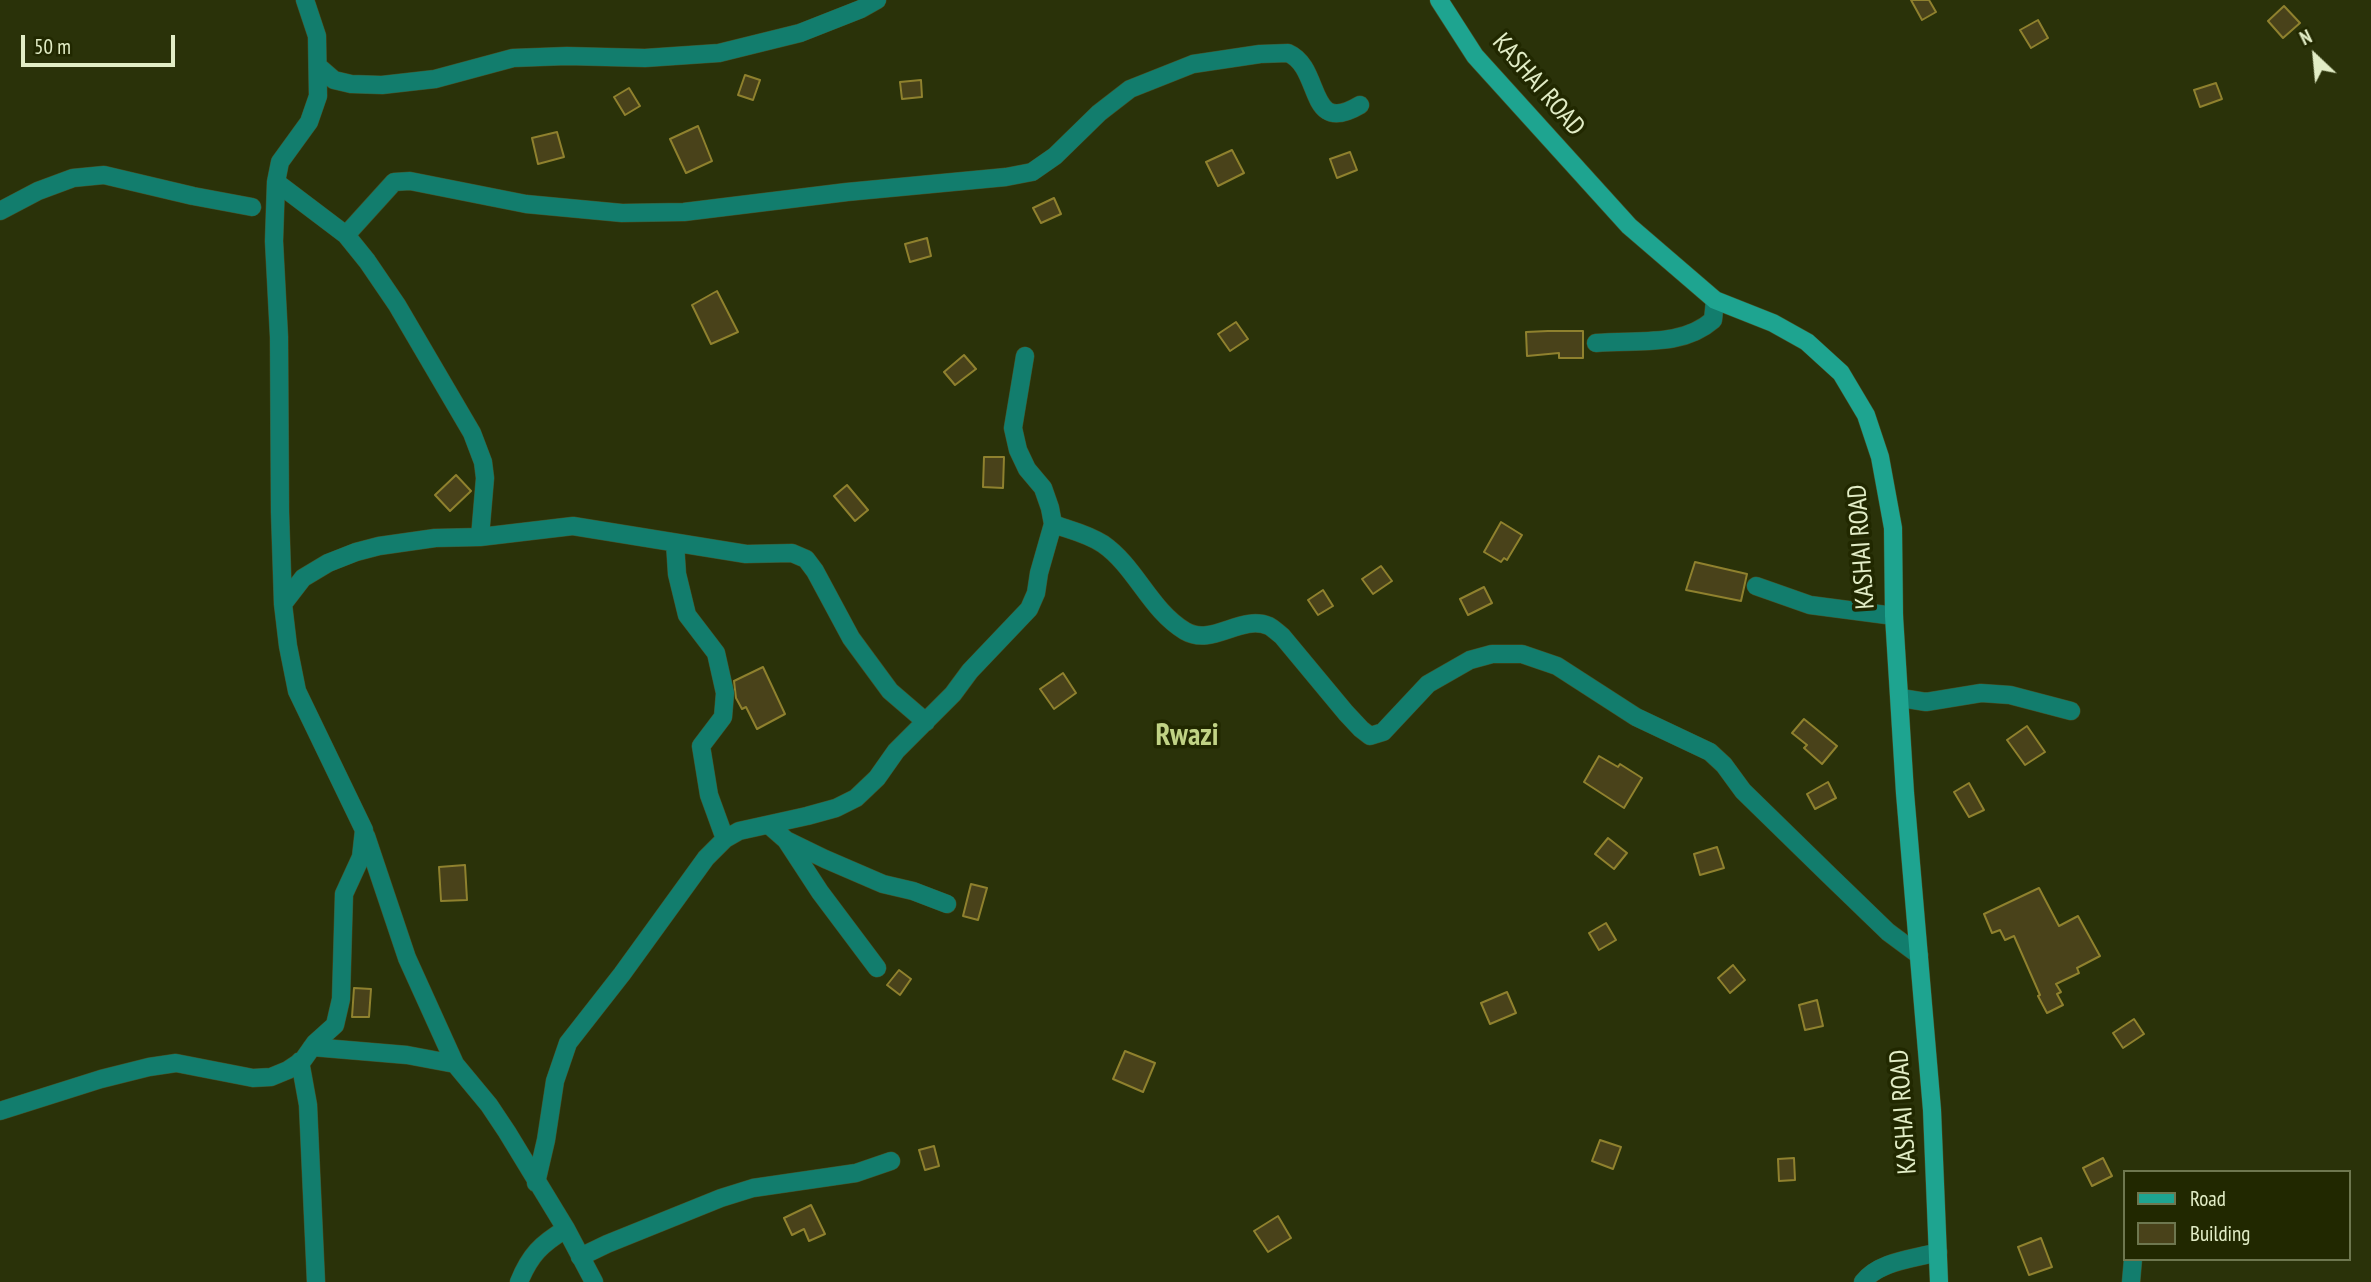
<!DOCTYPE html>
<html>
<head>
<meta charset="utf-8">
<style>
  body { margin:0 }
  #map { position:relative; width:2371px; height:1282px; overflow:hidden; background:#2a3209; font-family:"PT Sans Narrow",sans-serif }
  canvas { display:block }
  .legend { position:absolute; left:2123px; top:1170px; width:228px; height:91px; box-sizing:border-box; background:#212800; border:2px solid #6e774f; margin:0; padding:9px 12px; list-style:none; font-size:21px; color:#e2edc6 }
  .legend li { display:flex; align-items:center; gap:14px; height:35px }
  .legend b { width:35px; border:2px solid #6e774f }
  .north { position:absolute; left:2280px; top:21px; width:70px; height:70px; -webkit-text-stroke:5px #212800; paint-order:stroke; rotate:334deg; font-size:19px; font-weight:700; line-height:28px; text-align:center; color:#e2edc6 }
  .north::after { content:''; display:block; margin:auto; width:24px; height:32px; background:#e2edc6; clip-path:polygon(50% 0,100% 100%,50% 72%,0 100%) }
  .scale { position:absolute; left:21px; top:35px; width:154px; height:32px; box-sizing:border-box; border:4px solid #e2edc6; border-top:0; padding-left:9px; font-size:21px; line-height:24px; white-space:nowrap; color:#e2edc6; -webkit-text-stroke:5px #212800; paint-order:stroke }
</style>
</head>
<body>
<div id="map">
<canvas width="2371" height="1282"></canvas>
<ul class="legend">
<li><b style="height:9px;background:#1ea490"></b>Road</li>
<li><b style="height:19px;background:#49421a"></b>Building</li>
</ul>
<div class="north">N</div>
<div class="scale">50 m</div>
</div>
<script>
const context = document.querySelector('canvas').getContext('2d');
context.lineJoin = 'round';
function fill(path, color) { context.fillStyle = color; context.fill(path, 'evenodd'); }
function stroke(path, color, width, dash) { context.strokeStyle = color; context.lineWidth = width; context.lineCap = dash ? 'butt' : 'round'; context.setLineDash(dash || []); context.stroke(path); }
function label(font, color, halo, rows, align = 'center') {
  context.font = font + ' "PT Sans Narrow",sans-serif'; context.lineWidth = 7; context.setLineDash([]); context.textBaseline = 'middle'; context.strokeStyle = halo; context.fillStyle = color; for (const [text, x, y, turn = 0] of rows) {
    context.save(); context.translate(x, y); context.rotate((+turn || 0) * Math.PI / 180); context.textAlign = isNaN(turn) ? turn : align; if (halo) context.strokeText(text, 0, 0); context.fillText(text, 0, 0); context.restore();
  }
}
const building = new Path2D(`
  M1911,0h18l7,12 -14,8z
  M2284,6l16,17 -17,15 -15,-17z
  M2038,20l10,18 -17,10 -11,-18z
  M745,75l15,5 -7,20 -15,-5z
  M921,80l1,17 -20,2 -2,-17z
  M2216,83l6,16 -22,8 -6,-17z
  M629,88l11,18 -15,9 -11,-18z
  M698,126l14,35 -26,12 -16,-34z
  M557,132l7,25 -26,7 -6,-26z
  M1232,150l12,23 -26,13 -12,-24z
  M1350,152l7,18 -20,8 -7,-19z
  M1054,198l7,16 -20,9 -8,-15z
  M927,238l4,18 -21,6 -5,-18z
  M717,291l21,41 -27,12 -19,-39z
  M1236,322l12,17 -18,12 -12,-17z
  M1548,331h35v27h-24v-5l-32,3 -1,-24z
  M964,355l12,14 -21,16 -11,-13z
  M984,457h20l-1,31 -20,-1z
  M456,475l15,16 -21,20 -15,-16z
  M847,485l21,25 -13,11 -21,-25z
  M1501,522l21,13 -15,25 -3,-2 -3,4 -17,-10z
  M1695,562l52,12 -6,27 -55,-11z
  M1381,566l11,15 -19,13 -11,-15z
  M1484,587l8,16 -24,12 -8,-16z
  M1323,590l10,16 -15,9 -10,-15z
  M763,667l22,47 -28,15 -11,-22 -4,2 -6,-11 -2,-17z
  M1063,673l13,20 -22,16 -14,-20z
  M1804,719l33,27 -15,18 -18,-16 3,-3 -15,-12z
  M2027,726l18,26 -20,13 -18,-25z
  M1599,756l19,11 2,-3 22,14 -18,30 -40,-26z
  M1828,782l8,16 -21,11 -8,-15z
  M1969,783l15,27 -15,7 -15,-25z
  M1608,838l19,15 -13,16 -19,-15z
  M1717,847l7,21 -24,7 -6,-21z
  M465,865l2,35 -26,1 -2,-34z
  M971,884l16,4 -9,32 -15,-4z
  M2039,888l20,38 19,-10 22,40 -23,12 2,5 -23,11 5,8 -4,2 6,11 -16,8 -9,-17 2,-1 -26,-59 -9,4 -5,-10 -8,3 -8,-19z
  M1606,923l10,17 -17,10 -10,-17z
  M1733,965l12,15 -15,13 -12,-15z
  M899,970l12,9 -11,16 -13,-10z
  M354,988l17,1 -2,28h-17z
  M1507,992l9,21 -26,11 -9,-21z
  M1817,1000l6,26 -18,4 -6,-25z
  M2134,1019l10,15 -21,14 -10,-15z
  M1125,1051l30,12 -12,29 -30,-13z
  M1600,1140l21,7 -8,22 -21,-8z
  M934,1146l5,20 -14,4 -6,-20z
  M1794,1158l1,22 -16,1 -1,-22z
  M2103,1158l9,18 -20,10 -9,-18z
  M811,1205l14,29 -16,7 -5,-12 -12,6 -8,-17z
  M1278,1216l13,22 -23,14 -14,-21z
  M2041,1238l11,29 -23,8 -11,-28z`);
const street = new Path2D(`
  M319,67l15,13 17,4 31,1 53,-6 78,-21 54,-2 78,2 74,-5 81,-20 61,-24 16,-9
  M276,182l70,53 21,26 30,44 75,128 11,29 2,16 -5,59
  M0,211l38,-20 35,-13 31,-3 89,21 59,11
  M346,235l48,-53 16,-1 116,23 96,9 62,-1 163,-20 159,-15 26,-5 23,-16 44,-43 31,-24 63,-25 67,-10 28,-1c35,15 18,84 72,52
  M1596,343c40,-4 85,5 117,-23l2,-20
  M1053,524c17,6 35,10 50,20 33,23 47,66 82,87 27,16 56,-17 84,-5 4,2 9,7 13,10l64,77 15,16 9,7 13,-4 45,-48 42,-24 22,-6h30l35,12 79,51 74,35 14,13 19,26 85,83 60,58 31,23
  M675,543l2,31 10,41 29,38 9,40 -2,24 -22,29 8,49 16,44
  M1756,586l54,19 84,11
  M283,604l20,-26 25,-15 28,-11 23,-6 56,-8 45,-1 93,-11 173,28 46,-1 14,6 9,12 36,67 39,53 36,31
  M1901,698l25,4 55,-9 29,2 61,16
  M770,826l16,14 39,19 58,25 30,7 34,13
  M366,836l41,122 48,106 34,41 18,27 59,97 28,53
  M786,840l34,52 57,76
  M312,1047l95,8 48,9
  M300,1061l8,44 8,177
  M0,1111l101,-32 48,-12 27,-4 77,15 18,-1 17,-7 15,-10 12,-17 20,-18 6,-26 3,-105 17,-37 3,-27 -67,-139 -9,-45 -5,-42 -3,-92 -1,-175 -5,-96 2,-59 4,-20 29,-40 9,-26 -1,-60 -12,-36
  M536,1183l10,-43 9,-59 13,-38 54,-69 84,-116 19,-19 14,-8 68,-15 29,-8 20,-10 21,-20 19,-27 57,-57 17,-23 59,-62 7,-16 3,-20 14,-49 -3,-16 -7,-20 -16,-19 -9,-19 -5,-22 12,-72
  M580,1257l27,-13 114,-46 32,-10 103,-15 35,-12
  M519,1282c11,-27 22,-38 47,-53
  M1863,1282c16,-21 51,-23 75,-30
  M2131,1282l2,-23`);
const secondary = new Path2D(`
  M1439,0l36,56 154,170 86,74 58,23 34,19 34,31 25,42 14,42 13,71 1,88 11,177 27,317 7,172`);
const streetNames = [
  ["KASHAI ROAD",1538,85,49],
  ["KASHAI ROAD",1862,547,-94],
  ["KASHAI ROAD",1904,1112,-94]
];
const quarterNames = [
  ["Rwazi",1187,736]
];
fill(building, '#49421a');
stroke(building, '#8f812e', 2);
stroke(street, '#475027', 19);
stroke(secondary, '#475027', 19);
stroke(street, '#127d6d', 18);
stroke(secondary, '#1ea490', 18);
label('26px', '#e2edc6', '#212800', streetNames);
label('bold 30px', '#c1d385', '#212800', quarterNames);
</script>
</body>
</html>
